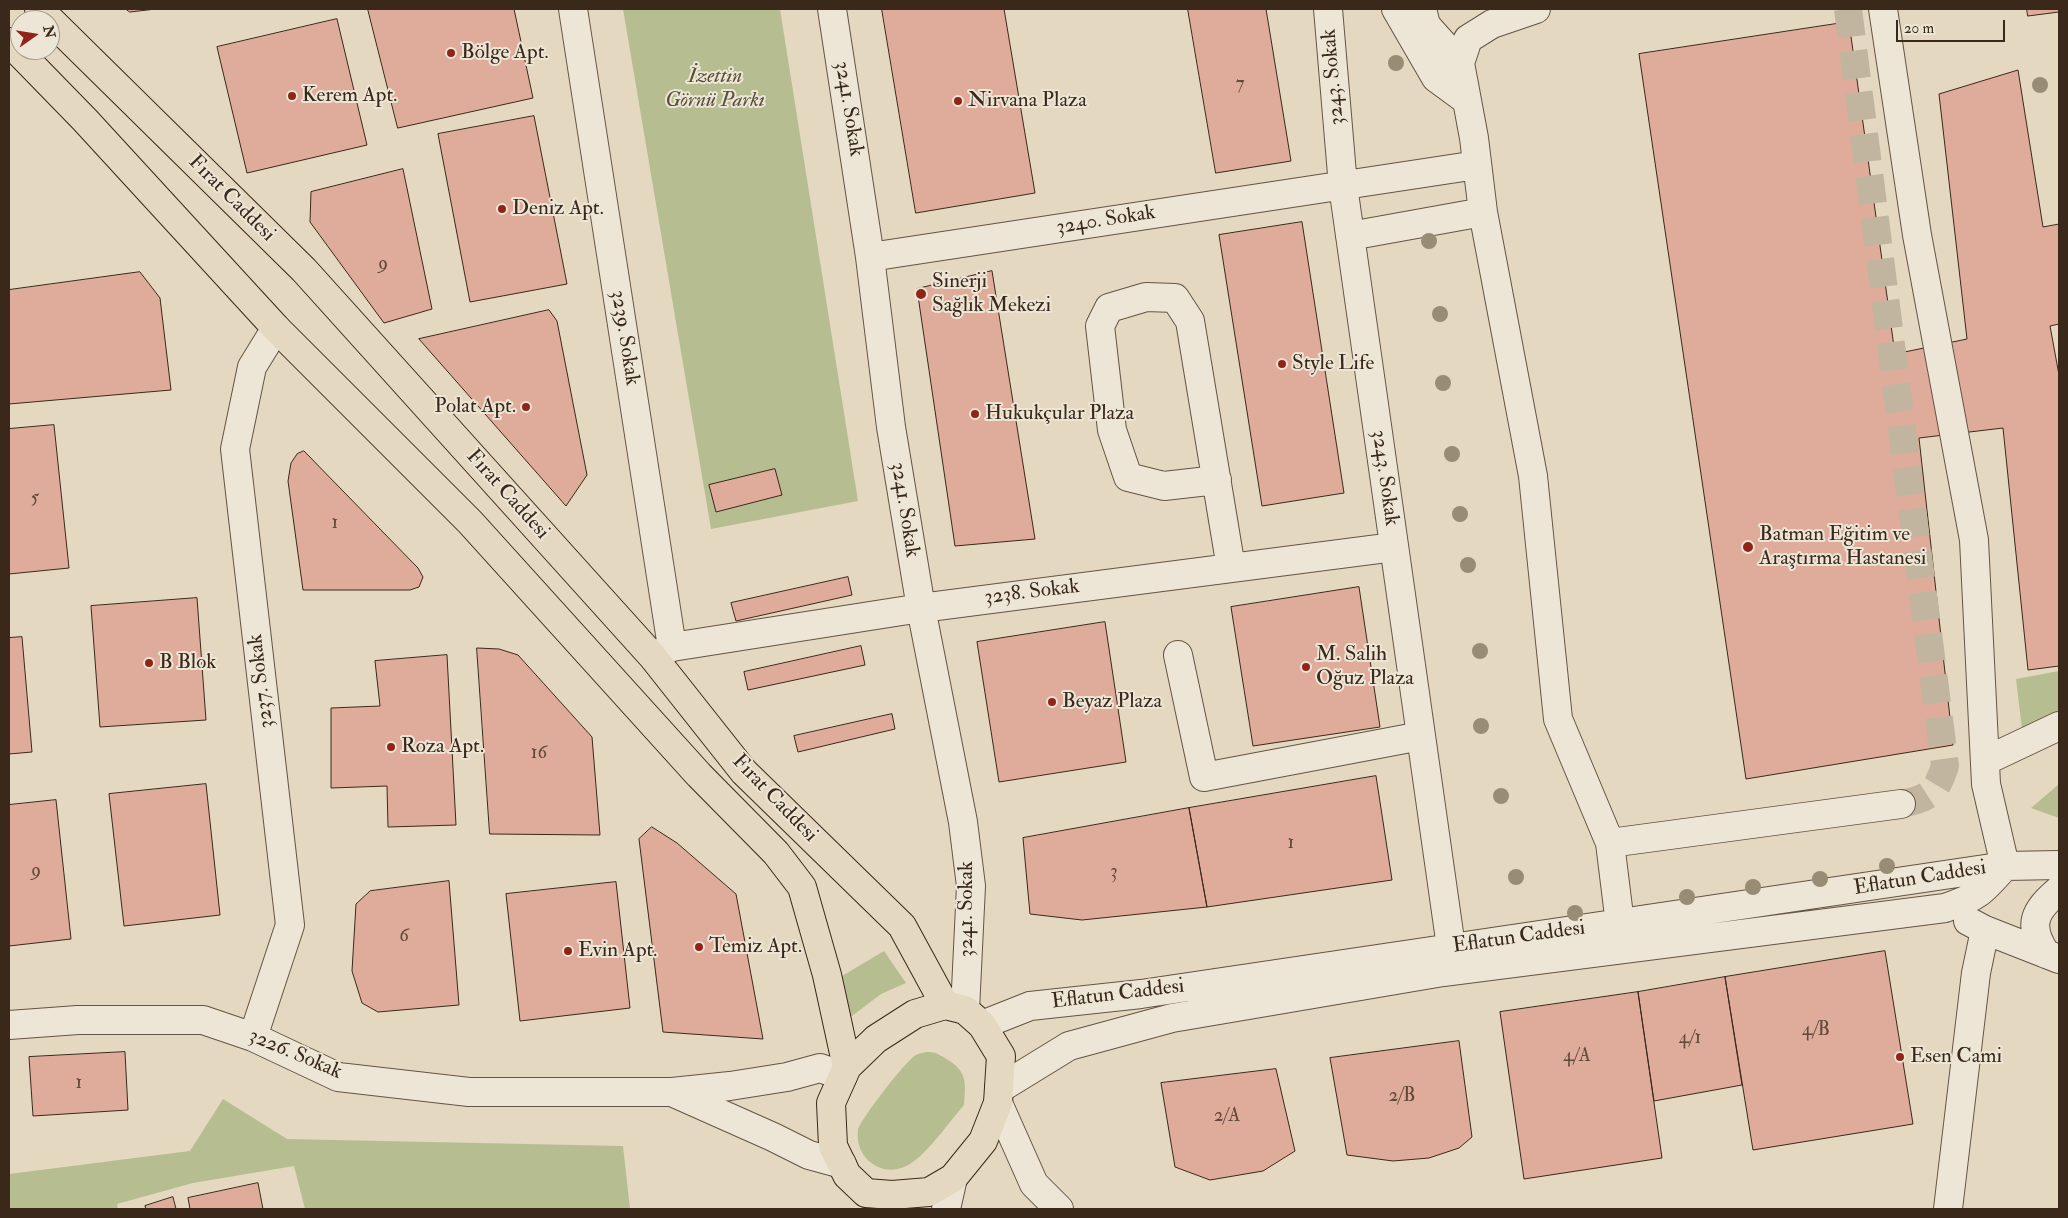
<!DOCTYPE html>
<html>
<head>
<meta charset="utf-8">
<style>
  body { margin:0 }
  #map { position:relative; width:2068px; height:1218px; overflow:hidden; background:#e4d8c0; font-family:"IM FELL Double Pica",serif }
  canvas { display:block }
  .frame { position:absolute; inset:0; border:10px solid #3a281a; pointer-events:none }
  .north { position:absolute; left:10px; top:10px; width:50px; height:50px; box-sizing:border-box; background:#ede6d6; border:1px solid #a59a8b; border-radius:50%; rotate:77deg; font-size:14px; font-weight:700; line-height:20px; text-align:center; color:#3a281a }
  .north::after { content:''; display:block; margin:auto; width:18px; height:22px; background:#8f2418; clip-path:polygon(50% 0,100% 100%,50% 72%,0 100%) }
  .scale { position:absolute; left:1896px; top:20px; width:109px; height:22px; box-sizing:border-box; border:2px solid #3a281a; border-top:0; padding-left:6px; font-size:15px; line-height:18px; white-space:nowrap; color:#3a281a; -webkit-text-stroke:4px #ede6d6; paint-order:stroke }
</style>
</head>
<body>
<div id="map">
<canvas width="2068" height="1218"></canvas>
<div class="frame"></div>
<div class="north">N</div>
<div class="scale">20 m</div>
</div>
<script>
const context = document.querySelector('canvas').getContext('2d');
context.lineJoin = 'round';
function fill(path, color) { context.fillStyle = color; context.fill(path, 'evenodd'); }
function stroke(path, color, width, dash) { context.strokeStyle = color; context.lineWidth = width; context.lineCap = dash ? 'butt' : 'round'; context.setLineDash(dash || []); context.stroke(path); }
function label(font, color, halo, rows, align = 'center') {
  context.font = font + ' "IM FELL Double Pica",serif'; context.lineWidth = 4; context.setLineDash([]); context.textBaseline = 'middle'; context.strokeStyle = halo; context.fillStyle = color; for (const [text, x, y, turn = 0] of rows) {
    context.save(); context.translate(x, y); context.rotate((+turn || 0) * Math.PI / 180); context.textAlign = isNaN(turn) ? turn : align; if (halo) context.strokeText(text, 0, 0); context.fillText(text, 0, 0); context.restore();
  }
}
const green = new Path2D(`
  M623,9h157l78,492 -147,28z
  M2059,671v39l-37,19 -6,-50z
  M2059,784v34l-28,-10z
  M884,951l22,32 -25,11 -33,25 -11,-40z
  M927,1052c9,0 11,2 18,6 22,13 21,23 19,47 -14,16 -37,49 -54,59 -25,16 -56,-4 -52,-34 2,-10 49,-71 58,-75 3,-2 8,-2 11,-3z
  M223,1099l64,40 336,7 7,63h-325l-11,-43 -101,17 -76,21 1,5h-109v-35l181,-23z`);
const building = new Path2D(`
  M126,9h30l-26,3z
  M368,9h146l19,89 -135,30z
  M882,9h122l31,184 -119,20z
  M1188,9h78l25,152 -75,12z
  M2027,9h32v3l-31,4z
  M337,19l30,126 -120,28 -30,-126z
  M1849,22l46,332 72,-15 -28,-245 79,-24 25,157 16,-3v100l-9,2 9,49v291l-31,4 -25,-242 -84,10 34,307 -207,34 -107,-725z
  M534,116l33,168 -97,18 -32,-168z
  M403,169l29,140 -48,14 -74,-101 1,-30z
  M1302,222l42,271 -82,13 -43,-271z
  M992,271l43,268 -80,7 -38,-257z
  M140,272l20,26 11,92 -162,14v-114z
  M549,310l8,11 30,154 -21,31 -147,-167z
  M54,425l15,143 -60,6v-145z
  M304,451l114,117 5,9 -4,10 -9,3h-107l-15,-109 3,-18 6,-9z
  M775,469l7,26 -66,17 -7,-27z
  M848,577l4,18 -116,26 -5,-18z
  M1359,587l21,140 -127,19 -22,-139z
  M197,598l9,122 -106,7 -9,-121z
  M1105,622l21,140 -127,20 -22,-140z
  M22,637l10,115 -23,2v-116z
  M861,646l4,19 -117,25 -4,-18z
  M477,648l22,1 19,6 74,82 8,98 -110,-1z
  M447,655l9,170 -68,2 -1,-41 -56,2v-80l49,-2 -5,-45z
  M892,714l3,15 -97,23 -4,-16z
  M1376,776l16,104 -185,27 -18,-99z
  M206,784l14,131 -96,11 -15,-132z
  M56,800l15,139 -62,7v-141z
  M1189,808l18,99 -125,13 -52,-6 -7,-76z
  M652,827l25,16 59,51 27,145 -100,-7 -24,-193z
  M449,881l10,124 -81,7 -16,-9 -10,-32 4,-67 14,-13z
  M616,882l14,126 -110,13 -14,-127z
  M1885,951l28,173 -160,26 -28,-173z
  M1725,977l17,108 -88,16 -16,-109z
  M1638,992l24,166 -138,21 -24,-167z
  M1459,1041l13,96 -13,11 -30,10 -36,3 -46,-6 -17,-97z
  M125,1052l3,58 -95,6 -4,-59z
  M1276,1069l19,82 -32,20 -53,9 -35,-13 -14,-84z
  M258,1183l5,26h-73l-2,-11z
  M173,1197l3,12h-30l-1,-3z`);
const minorTunnel = new Path2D(`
  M1848,9l97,757c-9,27 -15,32 -44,38`);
const minor = new Path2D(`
  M573,9l99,638 -16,8
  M832,9l38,248 21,170 30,181 42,214 8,64 -6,124
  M1328,9l15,177 108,761
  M1396,9l40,69 30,22
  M1422,9l4,16 34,38
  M1536,9l-44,15 -24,15 -8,24 14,75 9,74 50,264 25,243 52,124 10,81
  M1883,9l34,226 57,305 12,244 19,82
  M1350,236l133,-24
  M870,257l607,-92
  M1217,480l-53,6 -36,-9 -16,-47 -12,-104 9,-18 37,-11 29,1 15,23 41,247
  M672,647l249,-39 473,-61
  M1178,655l26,122 217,-41
  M1985,761l74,-35
  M1610,843l291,-39
  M1968,921l17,9 74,29
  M2046,954c-19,-29 -12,-43 13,-64
  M9,1025l69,-5h125l50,17 85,40 131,15h203l58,-6 57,-9 33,-9 23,8
  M982,1025l48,-19 111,-12 864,-128 54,-1
  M253,1037l37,-112 -55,-476 17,-82 24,-39
  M999,1089l70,-43 103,-28 271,-46 502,-64c33,-11 37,-16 60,-42
  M674,1093l99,44 36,18 33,9
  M998,1103l36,81 25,25
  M946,1209l7,-31
  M1948,1209l28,-236 9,-43`);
const major = new Path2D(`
  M39,9l265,261 349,387 91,115 158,154 43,79
  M9,42l76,78 191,208 194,194 229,253 77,78 26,34 25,88 20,92
  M945,1005l20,5 17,15 19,31 -3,47 -15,38 -30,37 -24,14 -37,3 -26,-2 -19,-18 -14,-29 -2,-43 16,-36 29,-28 39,-25z`);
const trees = [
  [1396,63],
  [2040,85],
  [1429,241],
  [1440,314],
  [1443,383],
  [1452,454],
  [1460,514],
  [1468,565],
  [1480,651],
  [1481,726],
  [1501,796],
  [1887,866],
  [1516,877],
  [1820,879],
  [1753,887],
  [1687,897],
  [1575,913]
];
const markers = [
  [451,53,5,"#8f2418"],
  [292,96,5,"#8f2418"],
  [958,101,5,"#8f2418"],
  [502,209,5,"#8f2418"],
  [921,294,6,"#8f2418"],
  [1282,364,5,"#8f2418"],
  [526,407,5,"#8f2418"],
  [975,414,5,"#8f2418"],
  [1748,547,6,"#8f2418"],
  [149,663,5,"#8f2418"],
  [1306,667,5,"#8f2418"],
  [1052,702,5,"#8f2418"],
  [391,747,5,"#8f2418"],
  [699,947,5,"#8f2418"],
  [568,951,5,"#8f2418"],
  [1900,1057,5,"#8f2418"]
];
const numberNames = [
  ["7",1240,85],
  ["9",383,265],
  ["5",35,499],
  ["1",335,524],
  ["16",539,754],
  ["1",1291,844],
  ["9",36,872],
  ["3",1114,873],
  ["6",404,937],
  ["4/B",1816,1031],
  ["4/1",1690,1039],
  ["4/A",1577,1057],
  ["1",79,1084],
  ["2/B",1402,1097],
  ["2/A",1227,1117]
];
const poiNames = [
  ["Bölge Apt.",461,53],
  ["Kerem Apt.",302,96],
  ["Nirvana Plaza",968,101],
  ["Deniz Apt.",512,209],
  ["Sinerji",932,282],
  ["Sağlık Mekezi",932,306],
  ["Style Life",1292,364],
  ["Polat Apt.",516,407,"right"],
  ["Hukukçular Plaza",985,414],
  ["Batman Eğitim ve",1759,535],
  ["Araştırma Hastanesi",1759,559],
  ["M. Salih",1316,655],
  ["Oğuz Plaza",1316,679],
  ["B Blok",159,663],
  ["Beyaz Plaza",1062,702],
  ["Roza Apt.",401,747],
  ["Temiz Apt.",709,947],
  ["Evin Apt.",578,951],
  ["Esen Cami",1910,1057]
];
const parkNames = [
  ["İzettin",715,77],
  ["Görnü Parkı",715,101]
];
const streetNames = [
  ["3243. Sokak",1334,77,-95],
  ["3241. Sokak",848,109,81],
  ["Fırat Caddesi",231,199,45],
  ["3240. Sokak",1106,221,-9],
  ["3239. Sokak",624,338,81],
  ["3243. Sokak",1384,478,82],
  ["Fırat Caddesi",507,495,48],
  ["3241. Sokak",904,510,81],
  ["3238. Sokak",1032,593,-7],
  ["3237. Sokak",262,681,-97],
  ["Fırat Caddesi",774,799,46],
  ["Eflatun Caddesi",1920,879,-9],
  ["3241. Sokak",967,909,-90],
  ["Eflatun Caddesi",1519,938,-8],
  ["Eflatun Caddesi",1118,995,-7],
  ["3226. Sokak",295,1055,23]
];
fill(green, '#b6be91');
fill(building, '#dfac9c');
stroke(building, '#3a281a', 1);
stroke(minorTunnel, '#c2b59f', 28, [28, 14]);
stroke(minor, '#645444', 30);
stroke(major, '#3a281a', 30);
stroke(minor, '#ede6d6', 28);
stroke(major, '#e4d8c0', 28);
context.fillStyle = '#988c75';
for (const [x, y] of trees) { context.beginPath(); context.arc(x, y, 8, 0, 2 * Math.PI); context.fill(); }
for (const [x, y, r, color] of markers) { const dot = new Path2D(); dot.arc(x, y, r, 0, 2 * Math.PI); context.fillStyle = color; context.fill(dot); stroke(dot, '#ede6d6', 2); }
label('19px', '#63493a', null, numberNames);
label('21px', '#3a281a', '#ede6d6', poiNames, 'left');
label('italic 21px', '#594e38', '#ede6d6', parkNames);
label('21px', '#3a281a', '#ede6d6', streetNames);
</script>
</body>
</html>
